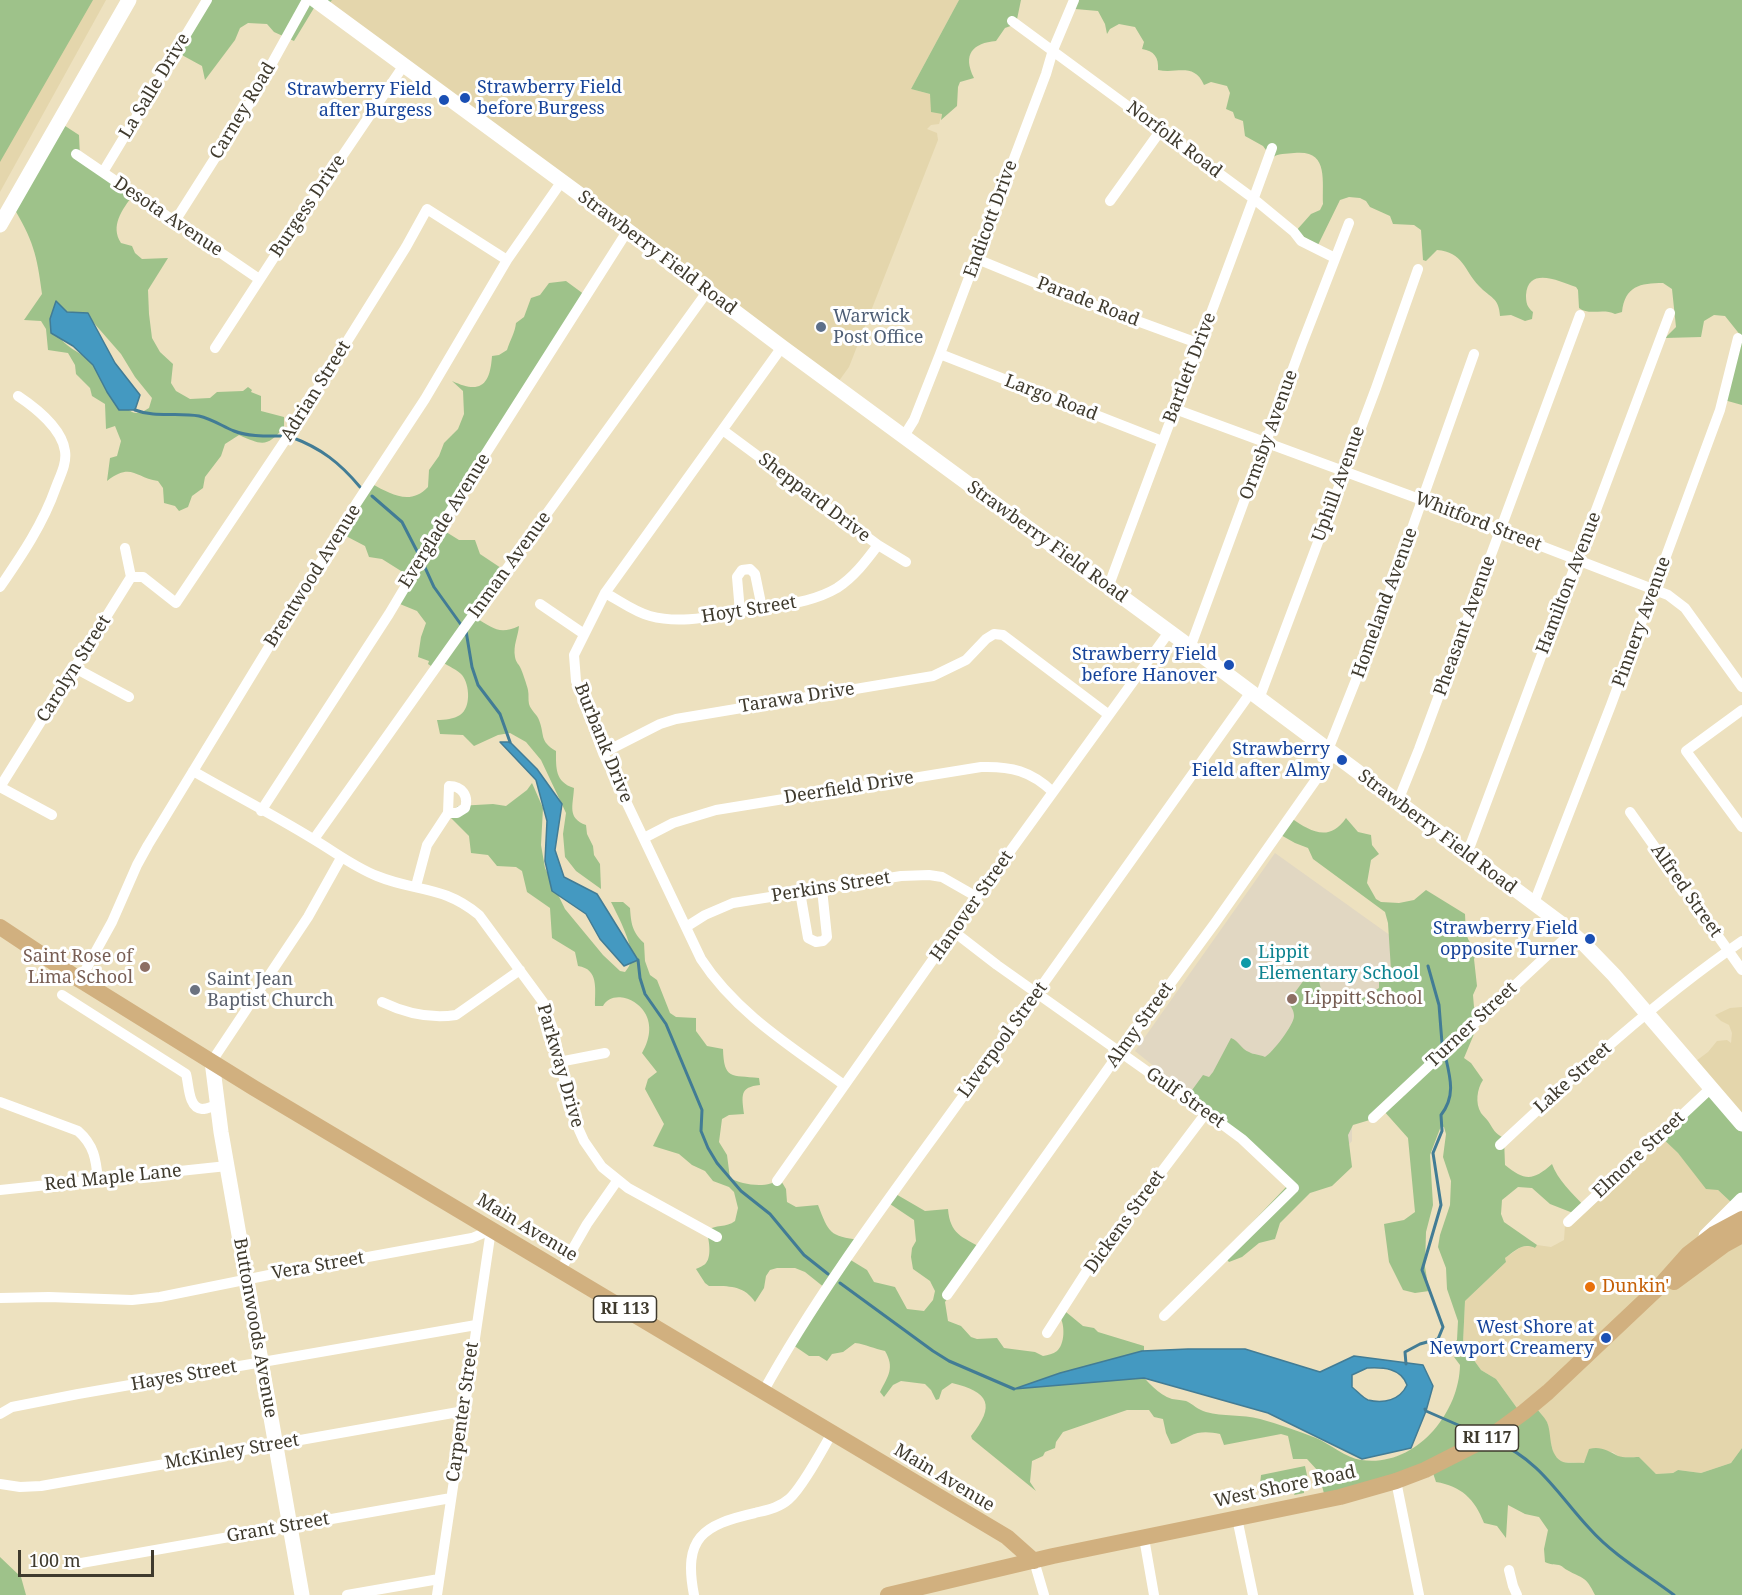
<!DOCTYPE html>
<html>
<head>
<meta charset="utf-8">
<style>
  body { margin:0 }
  #map { position:relative; width:1742px; height:1595px; overflow:hidden; background:#ede1bf; font-family:"Noto Serif",serif }
  canvas { display:block }
  .scale { position:absolute; left:18px; top:1550px; width:136px; height:27px; box-sizing:border-box; border:3px solid #3f3a2d; border-top:0; padding-left:8px; font-size:18px; line-height:21px; white-space:nowrap; color:#3f3a2d; -webkit-text-stroke:4px #fff; paint-order:stroke }
</style>
</head>
<body>
<div id="map">
<canvas width="1742" height="1595"></canvas>
<div class="scale">100 m</div>
</div>
<script>
const context = document.querySelector('canvas').getContext('2d');
context.lineJoin = 'round';
function fill(path, color) { context.fillStyle = color; context.fill(path, 'evenodd'); }
function stroke(path, color, width, dash) { context.strokeStyle = color; context.lineWidth = width; context.lineCap = dash ? 'butt' : 'round'; context.setLineDash(dash || []); context.stroke(path); }
function label(font, color, halo, rows, align = 'center') {
  context.font = font + ' "Noto Serif",serif'; context.lineWidth = 6; context.setLineDash([]); context.textBaseline = 'middle'; context.strokeStyle = halo; context.fillStyle = color; for (const [text, x, y, turn = 0] of rows) {
    context.save(); context.translate(x, y); context.rotate((+turn || 0) * Math.PI / 180); context.textAlign = isNaN(turn) ? turn : align; if (halo) context.strokeText(text, 0, 0); context.fillText(text, 0, 0); context.restore();
  }
}
const built = new Path2D(`
  M0,0h106l-106,192z
  M332,0h627l-48,89 19,5 12,20 -3,10 -8,1 -4,4 10,4 1,7 -89,227 -13,18 -508,-380z
  M1742,1007v116l-50,-59 16,-12 9,-11 10,-1 4,3 1,-10 -3,-8 -8,-4 -6,-6 15,-7z
  M1660,1136l74,69 8,-5v248l-11,15 -30,10 -23,-3 -5,3 -17,1 -17,-17h-20l-6,-5 -25,4 -4,7 -22,-1 -8,-7 -5,-18 -1,-13 -9,-13 -4,-4 -13,8 -26,-36 -15,-9 -10,-14h-10l-1,-13 3,-1 2,-41 41,-39 -1,-4 16,-11 9,-1 5,2 2,-3 14,2 13,-7 1,-15z`);
const education = new Path2D(`
  M1275,853l130,93 -53,181v14l-43,51 -174,-141z`);
const green = new Path2D(`
  M0,0h93l-93,162z
  M211,0h121l-4,5 -11,-2 -23,38 -20,-9 -7,-8 -19,-1 -8,5 -5,12 -30,40 -3,-14 -22,-12z
  M959,0h62l-5,24 -11,4 -9,13c-23,2 -34,13 -22,37l-14,4 -2,5 -1,19 -16,14 1,-6 -11,-2 -1,-18 -19,-5z
  M1074,0h668v405l-18,-5 17,-64 -16,-20 -11,-1 -10,6 -3,16 -36,1 11,-11 -4,-38 -9,-6c-23,0 -38,3 -41,29l-7,2c-12,-6 -26,2 -36,-6l-1,-18 -2,-3c-17,-6 -48,-21 -50,8 0,8 1,12 7,17l-1,7 -7,2 -14,-6 -11,1c-1,-19 -10,-18 -21,-30 -15,-16 -16,-34 -42,-36l-11,11 -3,-1 -2,-30 -7,-5 -21,-1 -3,-8 -20,-9 -4,-6 -6,-3 -11,-1 -9,3 -22,45 -23,-13 16,-18 9,-4 3,-6c-1,-24 6,-55 -29,-51 -7,1 -17,0 -22,5l-9,-12 -18,-10 -2,-15 -8,-3 -2,-6 -7,-3 4,-16 -3,-7 -16,-4 -7,3c-10,-23 -27,-11 -46,-15 1,-13 -4,-19 -16,-21l2,-7 -9,-15 -16,-3 -9,5 -3,5 -2,-10 -7,-13 -23,-2z
  M59,122l20,13 1,22 53,38c-11,15 -23,31 -12,48l11,3 3,7 7,6 26,-1 -20,32 1,24 3,24 8,14 13,12 -2,19 5,8 14,8 20,-1 7,-6 26,-1 5,-4 4,3 -1,2 10,4v15l23,6v10c-17,21 -22,18 -45,8l-14,9 -4,12 -16,21 -2,11 -11,8 -4,11 -9,4 -4,-5 -11,-3 -1,-15 -5,-7c-23,-3 -26,-19 -51,0l3,-23 7,-2 4,-15 -6,-15 -9,3 -1,-25 -13,-8 -2,-8 -14,-14 -1,-9 -7,-12 -20,-3 -2,-21 -5,-8 -17,-1 18,-26c-5,-40 -9,-54 -30,-89zM86,314l35,40 14,23 17,21 -3,10c-5,3 -11,7 -17,4 -12,-6 -30,-36 -39,-47 -9,-12 -24,-15 -33,-27z
  M566,281l19,14 -142,235 16,10h16l5,14 24,16 -28,48c17,10 23,17 43,8 -1,11 -6,19 -4,31 1,6 4,7 6,12 1,2 7,19 7,21 1,5 0,10 1,14 2,7 8,10 10,16 6,15 0,21 17,31 0,17 -1,31 18,37 -1,18 -7,30 12,37l1,9 6,12 1,9 6,9 1,25 -25,-18 -11,-14 -2,-23 3,-21 -25,-53 -15,-18 -16,-9 -12,2 -24,11 -11,-11 -23,-1 -3,-14c8,0 17,-1 23,-5 11,-7 10,-30 2,-40 -4,-5 -14,-9 -20,-13l-8,6 -6,-4 1,-3 -11,-4 3,-20 5,-14 -9,-12 -22,-9 14,-26 -27,-17 -13,-2 -4,-11 -23,-12 30,-50c19,10 38,22 56,3l1,-17 10,-14 5,-13 14,-14 6,-15 -1,-23 -11,-10c28,13 38,5 40,-25l7,-1 8,-5c3,-10 8,-17 9,-27l8,-6 7,-19 9,-3 9,-12z
  M532,783l11,25 -2,37 4,23 20,41 38,46 17,16 5,1c2,-3 4,-5 5,-8 6,-15 -12,-48 -19,-62h12l7,6c1,15 2,24 14,35l1,18 5,14 7,5 13,33 6,4 20,1v13l11,15 16,3c1,31 8,26 36,29l1,7c-21,2 -18,11 -16,29l-15,1 -7,4 -3,23 8,13 3,23c12,7 38,11 50,1l6,10 1,13 9,5 22,-2c11,28 11,31 42,35l-11,19 18,11 7,12 21,5 12,22 17,2 9,-11 2,-9 -5,-10 -17,-12 -2,-12 1,-9 4,-7 -2,-21 -27,-18 7,-9 31,18 23,-2c2,25 14,28 34,39l-37,54 3,19 13,5 10,11 6,2 20,-1 7,10 31,4 8,4c5,-1 10,-2 14,-5 8,-7 8,-26 3,-34l6,-5 17,14 11,2 4,4 46,14v10l-7,15c11,10 21,24 35,28 5,1 10,1 14,2 7,3 12,9 20,11 17,5 36,2 54,7 18,5 38,12 56,19 14,6 30,20 45,22 53,8 98,-45 99,-95l-6,-8 17,-1 10,14 15,9 26,36 13,-8c4,4 9,10 12,15 5,11 1,31 14,39 5,3 16,1 23,2l5,-14c12,-3 19,2 29,7 5,2 15,1 21,1l17,17 17,-1 5,-3 23,3 30,-10 11,-15v147h-147c-9,-19 -12,-16 -28,-25 -4,-2 -4,-4 -8,-5 -6,-1 -8,0 -14,-3l-1,-13 4,-19 -9,-13 -14,-3 -17,-9 -2,33 -9,-12 -13,-3c-9,-24 -23,-37 -48,-41l-4,-12 -106,31 -8,-30 -11,-12h-14l-5,-23 -7,-2 -57,11 -4,-11c-10,-2 -21,-3 -30,2 -8,3 -10,7 -19,8l-5,-11 -3,-14 -9,-2 -5,-7h-22l-64,22 -7,10 -1,6 -10,4 -2,4 -11,5 -2,21 6,9 -64,-52 -1,-3c25,-31 18,-44 -19,-53l-10,7 -3,9 -3,1 -5,-10 -6,-6 -24,-3 -8,4 -9,12 -4,-5c8,-16 15,-24 5,-41 -11,-2 -19,-7 -30,-8l-12,9 -11,2 -5,7 -8,-5h-10l-16,-11 32,-57 -20,-16 -10,-4h-18l-7,2 -4,6 -2,12 -9,14c-11,-17 -27,-16 -46,-16l-4,-3 -9,-14c2,-1 9,-4 10,-6 6,-7 3,-25 0,-32 10,-7 20,-3 29,-10l3,-13 -4,-16 -5,-5 -16,-6 -8,-10 -13,-6 -13,-11 -26,-8 11,-22 -19,-35 3,-10 9,-7 -15,-19c27,-46 -28,-70 -39,-47h-8c0,-17 4,-37 -17,-40l-3,-14 -23,-14 -2,-30 -23,-16 -5,-21 -6,-4 -19,-1 -9,-11 -17,-2 -2,-17 -20,-20 9,-10 35,-2 13,2 21,-16z
  M1291,818c19,13 38,25 55,0l12,14 13,3 1,10 7,9 -8,6 -4,23 9,16 5,3 18,1 15,-3 12,-10 39,24c1,17 -1,27 14,36l-5,9 3,27 -4,9 1,12 5,9 -7,8 2,10 -10,24 7,5 12,17c-6,9 -8,23 -2,33 2,3 5,5 7,8 6,9 6,12 16,17l1,27c20,16 28,16 47,-1 5,15 21,30 32,42l-11,7 -23,-9 -18,-16 -14,-1 -16,13 -1,14 3,8 33,23 -2,3c-12,-6 -20,3 -30,10l1,4 -41,39 -2,42h-9l3,-3 1,-19 -11,-32 -1,-21 -8,-21 2,-12 10,-30 1,-24 -8,-24 3,-23 -2,-7 -3,-1 -11,29 3,50 -7,27 -1,35 4,24 -14,2 -12,-3 -14,-28 -5,-38 20,-4 11,-8 -7,-74 -25,-28 -10,9 -20,6 -5,10 4,32 -20,19 -22,7 -30,30 -5,16 -16,4 -17,14 -13,5 -7,-8 66,-69 -101,-88 16,-22 6,2 4,-5 18,-34c8,3 10,11 18,14 5,3 10,2 16,5 8,-5 29,-32 29,-41 0,-6 -3,-9 -6,-14l21,-29 9,3 5,23 19,8 8,-1 29,-18v-8l12,-10 -3,-47 -3,-11 -72,-53 -5,-11 -13,-5 -16,-9z
  M1709,1088l33,35v77l-8,5 -16,-15 -12,-1 -28,-36 -18,-17z
  M1305,1466l5,23 -6,1v3l-10,2 2,-5 -9,-2 -23,4 -1,-6 -3,-1 1,-10z
  M0,1557l21,20 5,18h-26z`);
const water = new Path2D(`
  M56,301l11,11 21,1 27,50 25,32 -5,15h-16l-12,-18 -14,-27 -20,-19 -22,-13 -1,-14z
  M500,742h10l27,27 25,35 -7,46 9,27 33,17 41,66 -14,6 -24,-27 -14,-25 -34,-23 -7,-30 2,-40 -11,-41z
  M1188,1349h57l75,23 34,-16 69,9 10,21 -7,25 -15,37 -49,11 -94,-46 -124,-35 -130,11 46,-16 82,-22zM1367,1368c16,-1 34,0 40,17 -7,15 -23,19 -39,15 -5,-2 -11,-9 -16,-13v-12z`);
const stream = new Path2D(`
  M135,410c20,8 43,2 64,6 13,3 23,10 35,15 15,6 34,5 50,5
  M291,437c30,11 49,26 69,50
  M372,496l30,26 18,35
  M423,563l11,24 28,39
  M466,631l6,36 6,18 22,29 10,28
  M638,960l2,18 5,16 21,30 36,86 -1,21 7,17 9,15 24,28 29,23 34,41 24,19
  M1428,966l11,39 3,38
  M840,1283l93,68 16,10 65,28
  M1406,1364l-1,-12 15,-8 18,-5 5,-12 -21,-57 19,-65 -8,-52 9,-22 -1,-16c14,-18 10,-35 5,-56
  M1425,1409l1,2 55,24
  M1495,1441c46,20 63,54 95,88 23,26 56,45 84,66`);
const street = new Path2D(`
  M1012,21l242,178 40,33 7,9 34,17
  M76,154l183,125
  M103,172l104,-172
  M1110,201l51,-71
  M175,221l75,-118 57,-103
  M977,259l73,30 150,55
  M782,347l-177,246 -31,62 2,26 27,72 98,206c35,54 91,88 143,126
  M215,348l71,-109 118,-174
  M940,354l222,87
  M1175,409l247,91 246,95 17,13 57,79
  M724,431l154,114 28,17
  M904,436l10,-16 26,-66 106,-280 7,-24 21,-50
  M131,577h12l33,26 112,-167 118,-189 21,-38 80,51
  M0,587c22,-32 43,-63 56,-100 4,-11 11,-23 9,-36 -3,-22 -29,-43 -47,-55
  M1108,588c54,-147 111,-293 164,-440
  M605,593c14,7 29,19 45,23 33,9 66,-1 99,-6 31,-6 61,-6 88,-22 17,-11 29,-27 41,-43
  M540,604l44,30
  M740,612l-3,-35 5,-7 8,-1 5,5 7,34
  M1190,648l112,-304 47,-121
  M75,668l54,29
  M1259,699l117,-311 42,-119
  M1742,710l-56,41 56,76
  M1328,750l49,-123 97,-273
  M603,753l57,-29 16,-5 257,-43 33,-16 20,-21 8,-5 9,1 106,80
  M193,771c40,23 81,44 120,68 22,13 41,28 64,37 39,16 66,9 102,39l64,87 11,30 17,80 13,29 18,26 26,21 89,49
  M0,787l131,-210 -6,-29
  M0,787l52,28
  M1398,801l21,-52 161,-434
  M261,811l128,-197 80,-134 159,-250
  M1630,812l112,158
  M644,838l29,-15 43,-13 265,-43c30,-1 50,4 72,25
  M314,839l150,-211 243,-336
  M1467,854l203,-541
  M416,886l11,-41 21,-32h9l8,-5c4,-12 -3,-22 -16,-22l-1,27
  M800,892l8,46 8,4 7,-1 4,-4 -5,-48
  M1534,903l77,-198 109,-295 18,-72
  M686,927l19,-12 28,-12 168,-27 28,-1 13,2 35,20
  M953,931l44,34 226,160 19,14 52,49 -130,128
  M80,980l32,-58 25,-57 11,-20 208,-341 69,-105 82,-139 55,-79
  M62,995l124,79c3,10 2,34 16,35 5,0 11,-3 15,-4
  M382,1002c23,11 48,17 74,13l64,-45
  M212,1061l96,-144 33,-59
  M559,1062l46,-9
  M0,1102l78,29c16,14 18,28 20,49
  M1373,1118l198,-185
  M1500,1145c77,-72 155,-144 242,-204
  M777,1181l200,-284 192,-265
  M0,1190l227,-24
  M1568,1222l143,-134
  M560,1271l27,-47 30,-43
  M947,1295l173,-243 95,-129 119,-169
  M0,1298l49,-1 83,3 28,-3 109,-22 203,-37 19,-8
  M1047,1333l41,-64 118,-156
  M763,1392c59,-107 135,-205 206,-304 94,-132 188,-264 282,-396
  M0,1414l12,-7 66,-13 398,-69
  M1396,1481l23,114
  M0,1484l20,3 21,-1 423,-75
  M1237,1518l16,77
  M1144,1538l10,57
  M1034,1561l10,34
  M70,1565l381,-67
  M1509,1570l4,16 4,9
  M347,1595l92,-16
  M437,1595l54,-365
  M694,1595c-11,-57 8,-70 61,-82 12,-3 24,-5 34,-14 13,-11 33,-49 43,-66`);
const secondary = new Path2D(`
  M315,0l271,199 196,148 430,316 347,259 24,21 31,32 128,149
  M0,225l129,-225
  M212,1061l9,71 81,463
  M1706,1236l36,-36`);
const primary = new Path2D(`
  M0,927l80,53 174,108 753,449 27,24
  M1674,1282l50,-37 18,-10
  M888,1595l165,-39 287,-59 56,-16 29,-11 65,-33 34,-25 24,-20 108,-102 32,-36 26,-20 28,-15`);
const markers = [
  [465,98,6,"#1a4fb4"],
  [444,100,6,"#1a4fb4"],
  [821,327,6,"#5c6f8a"],
  [1229,665,6,"#1a4fb4"],
  [1342,760,6,"#1a4fb4"],
  [1590,939,6,"#1a4fb4"],
  [1246,963,6,"#0f9aa8"],
  [145,967,6,"#8d6e63"],
  [195,990,6,"#6b7280"],
  [1292,999,6,"#8d6e63"],
  [1590,1287,6,"#e8710a"],
  [1606,1338,6,"#1a4fb4"]
];
const shields = [
  [625,1309,63],
  [1487,1438,63]
];
const shieldNames = [
  ["RI 113",625,1309],
  ["RI 117",1487,1438]
];
const streetNames = [
  ["La Salle Drive",155,86,-59],
  ["Carney Road",243,111,-59],
  ["Norfolk Road",1174,140,37],
  ["Burgess Drive",308,206,-56],
  ["Desota Avenue",168,217,34],
  ["Endicott Drive",991,219,-70],
  ["Strawberry Field Road",657,253,37],
  ["Parade Road",1088,302,21],
  ["Bartlett Drive",1190,368,-69],
  ["Adrian Street",316,391,-58],
  ["Largo Road",1051,398,21],
  ["Ormsby Avenue",1269,435,-70],
  ["Uphill Avenue",1339,484,-70],
  ["Sheppard Drive",814,498,37],
  ["Everglade Avenue",445,521,-58],
  ["Whitford Street",1478,522,21],
  ["Strawberry Field Road",1047,542,36],
  ["Inman Avenue",510,565,-54],
  ["Brentwood Avenue",313,576,-58],
  ["Hamilton Avenue",1569,583,-69],
  ["Homeland Avenue",1385,603,-70],
  ["Hoyt Street",749,610,-9],
  ["Pinnery Avenue",1642,622,-70],
  ["Pheasant Avenue",1465,626,-70],
  ["Carolyn Street",74,669,-58],
  ["Tarawa Drive",797,698,-9],
  ["Burbank Drive",603,743,68],
  ["Deerfield Drive",849,788,-9],
  ["Strawberry Field Road",1437,832,37],
  ["Perkins Street",831,887,-9],
  ["Alfred Street",1686,891,55],
  ["Hanover Street",972,906,-55],
  ["Almy Street",1140,1025,-54],
  ["Turner Street",1472,1025,-43],
  ["Liverpool Street",1003,1040,-54],
  ["Parkway Drive",560,1066,74],
  ["Lake Street",1573,1078,-42],
  ["Gulf Street",1185,1098,35],
  ["Elmore Street",1639,1155,-43],
  ["Red Maple Lane",113,1178,-6],
  ["Dickens Street",1125,1222,-54],
  ["Main Avenue",527,1228,31],
  ["Vera Street",318,1266,-10],
  ["Buttonwoods Avenue",255,1328,80],
  ["Hayes Street",184,1376,-10],
  ["Carpenter Street",463,1412,-82],
  ["McKinley Street",232,1452,-10],
  ["Main Avenue",944,1478,31],
  ["West Shore Road",1285,1487,-12],
  ["Grant Street",278,1528,-10]
];
const transitNames = [
  ["Strawberry Field",477,88,"left"],
  ["before Burgess",477,109,"left"],
  ["Strawberry Field",432,90],
  ["after Burgess",432,111],
  ["Strawberry Field",1217,655],
  ["before Hanover",1217,676],
  ["Strawberry",1330,750],
  ["Field after Almy",1330,771],
  ["Strawberry Field",1578,929],
  ["opposite Turner",1578,950],
  ["West Shore at",1594,1328],
  ["Newport Creamery",1594,1349]
];
const serviceNames = [
  ["Warwick",833,317],
  ["Post Office",833,338]
];
const cultureNames = [
  ["Lippit",1258,953],
  ["Elementary School",1258,974]
];
const educationNames = [
  ["Saint Rose of",133,957],
  ["Lima School",133,978],
  ["Lippitt School",1304,999,"left"]
];
const worshipNames = [
  ["Saint Jean",207,980],
  ["Baptist Church",207,1001]
];
const foodNames = [
  ["Dunkin'",1602,1287]
];
fill(built, '#e4d6ac');
fill(education, '#e1d7c2');
fill(green, '#9ec28a');
fill(water, '#4499c1');
stroke(water, '#427c95', 1.5);
stroke(stream, '#427c95', 3);
stroke(street, '#fff', 10);
stroke(secondary, '#fff', 15);
stroke(primary, '#d1b07f', 16);
for (const [x, y, r, color] of markers) { const dot = new Path2D(); dot.arc(x, y, r, 0, 2 * Math.PI); context.fillStyle = color; context.fill(dot); stroke(dot, '#fff', 2); }
for (const [x, y, w] of shields) { const box = new Path2D(); box.roundRect(x - w / 2, y - 13, w, 26, 4.5); context.fillStyle = '#fff'; context.fill(box); stroke(box, '#3f3a2d', 1.5); }
label('bold 16px', '#3f3a2d', null, shieldNames);
label('18px', '#3f3a2d', '#fff', streetNames);
label('18px', '#164399', '#fff', transitNames, 'right');
label('18px', '#4e5e75', '#fff', serviceNames, 'left');
label('18px', '#0d838f', '#fff', cultureNames, 'left');
label('18px', '#785e54', '#fff', educationNames, 'right');
label('18px', '#5b616d', '#fff', worshipNames, 'left');
label('18px', '#c56008', '#fff', foodNames, 'left');
</script>
</body>
</html>
